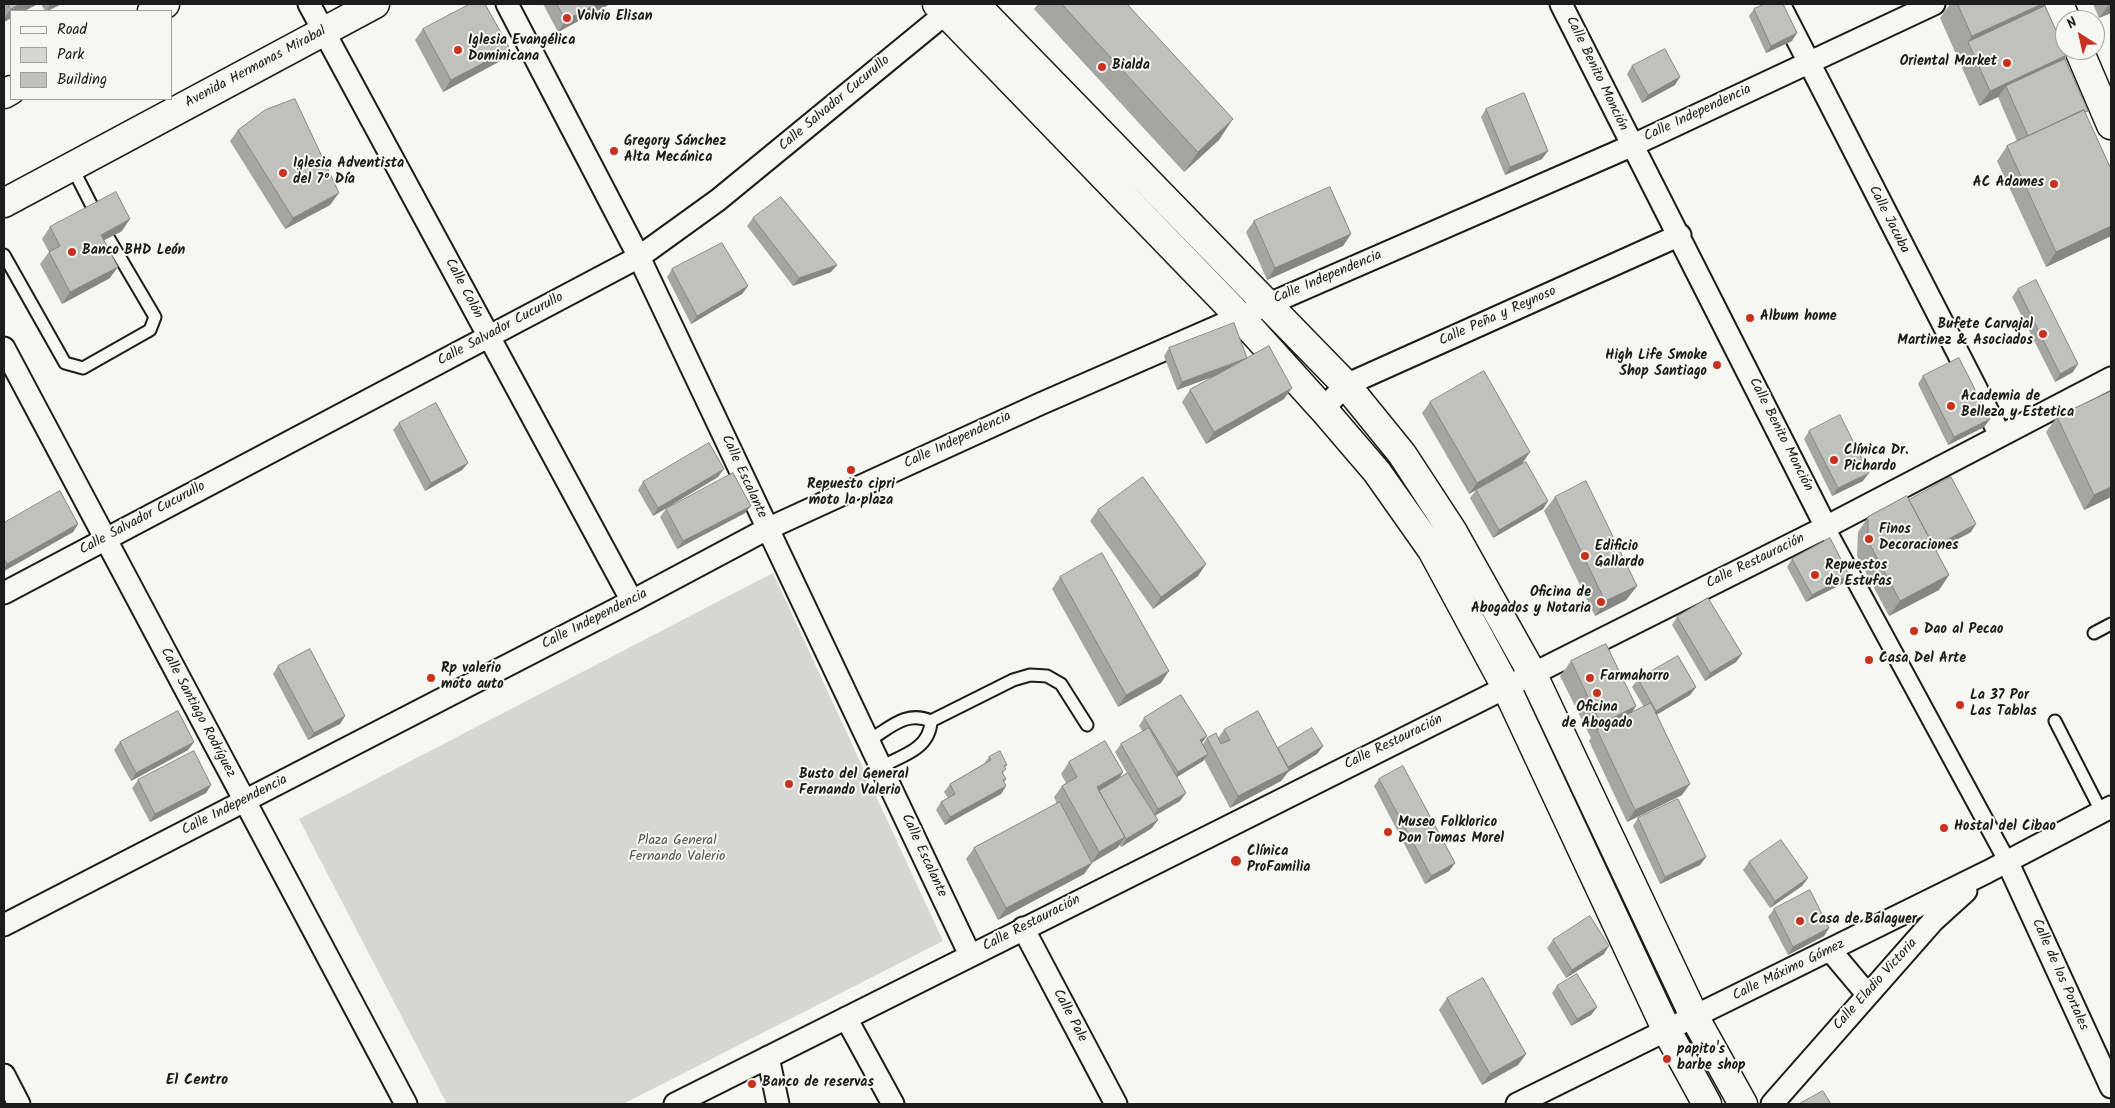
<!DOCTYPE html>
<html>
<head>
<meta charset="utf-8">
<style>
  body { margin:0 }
  #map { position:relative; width:2115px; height:1108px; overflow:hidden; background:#f6f6f2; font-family:Kalam,sans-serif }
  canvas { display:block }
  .frame { position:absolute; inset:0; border:5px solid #1c1c1c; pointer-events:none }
  .legend { position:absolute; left:10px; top:10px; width:162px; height:90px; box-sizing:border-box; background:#f6f6f2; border:1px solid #9f9f9c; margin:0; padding:6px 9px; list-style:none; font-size:15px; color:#1c1c1c }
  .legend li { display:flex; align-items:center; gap:10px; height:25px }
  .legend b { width:25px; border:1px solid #9f9f9c }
  .north { position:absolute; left:2055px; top:10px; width:50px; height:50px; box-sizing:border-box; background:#f6f6f2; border:1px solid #9f9f9c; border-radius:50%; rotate:325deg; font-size:14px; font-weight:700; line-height:20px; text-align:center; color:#1c1c1c }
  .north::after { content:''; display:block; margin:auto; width:18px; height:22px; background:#c8321e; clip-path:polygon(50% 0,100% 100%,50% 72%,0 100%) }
</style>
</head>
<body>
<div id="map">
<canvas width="2115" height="1108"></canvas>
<div class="frame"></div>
<ul class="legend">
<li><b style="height:6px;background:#f6f6f2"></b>Road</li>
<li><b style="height:14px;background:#d6d6d2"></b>Park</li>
<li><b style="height:14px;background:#c0c0bd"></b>Building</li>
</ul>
<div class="north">N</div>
</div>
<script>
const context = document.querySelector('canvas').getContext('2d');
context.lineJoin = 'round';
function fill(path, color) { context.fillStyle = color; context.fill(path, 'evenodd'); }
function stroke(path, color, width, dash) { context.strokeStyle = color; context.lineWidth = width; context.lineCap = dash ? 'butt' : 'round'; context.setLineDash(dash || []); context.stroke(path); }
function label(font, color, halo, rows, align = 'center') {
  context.font = font + ' Kalam,sans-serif'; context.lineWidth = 4; context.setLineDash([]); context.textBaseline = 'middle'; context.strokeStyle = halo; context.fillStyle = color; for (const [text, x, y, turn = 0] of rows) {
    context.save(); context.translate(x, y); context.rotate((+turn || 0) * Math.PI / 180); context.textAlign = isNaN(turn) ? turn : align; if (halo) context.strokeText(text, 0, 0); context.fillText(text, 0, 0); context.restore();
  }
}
const green = new Path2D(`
  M773,573l170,368 -320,163h-176l-148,-285z`);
const service = new Path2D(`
  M72,167l22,43
  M4,255l61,108 18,5 67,-38 5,-13 -47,-80
  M2094,633l17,-9
  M2055,721l46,90
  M868,741c22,-13 38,-31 63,-20l82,-41 17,-5 17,1 14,8 26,41
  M880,767c22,-11 50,-18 51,-46`);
const pedestrian = new Path2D(`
  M1826,527l181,334`);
const minor = new Path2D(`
  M309,4l323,597
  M507,4l132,253 331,698
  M1561,4l265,523
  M1779,4l221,431
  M4,348l402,756
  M1323,409l23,-24 334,-150
  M4,593l635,-336 79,-57 239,-196
  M2007,861l104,226
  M4,925l628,-324 135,-72 273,-125 591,-258 303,-142
  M1023,928l93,176
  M1830,950l37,44
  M846,1018l47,86
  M768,1057l10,47
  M4,1075l15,29
  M675,1104l1151,-577 285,-149
  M1517,1104l470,-232 124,-65
  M1772,1104l161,-183 33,-30`);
const secondary = new Path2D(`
  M937,4l302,312 84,93 54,63 55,78 74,137 161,344 40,73
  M975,4l371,381 56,69 51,78 79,141 163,345 48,86
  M2059,4l7,16
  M2079,50l32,75`);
const primary = new Path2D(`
  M152,11l13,-7
  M4,94l7,-4
  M4,203l371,-199`);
const wall = new Path2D(`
  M4,4h34l-14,7h-13v7l-7,4z
  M41,4h21l-14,7h-3z
  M543,4h67l-52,28z
  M1038,4h89l92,136 -35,32 -150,-163z
  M1950,4h96l-1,2 22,49 -2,4 21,55 25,122 -65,31 -49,-106 10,-15 10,-5 -19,-44 -19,9 -39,-88z
  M2093,4h18v9l-12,5z
  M1754,9l38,32 -26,12 -17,-37z
  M423,29l79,31 -59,32 -28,-52z
  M1632,66l43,19 -33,18 -15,-29z
  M1486,109l56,50 -37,16 -24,-58z
  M238,130l92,75 -45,24 -55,-88z
  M753,218l84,47 -6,7 -38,14 -46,-60z
  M1254,221l97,13 -8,12 -76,34 -21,-48z
  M50,227l72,4 -18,9 6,38 -48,26 -22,-40 9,-12 -7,-13z
  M672,269l76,17 -6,8 -51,30 -24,-47z
  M2018,289l55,83 -18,10 -43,-85z
  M1169,348l115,51 -78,45 -24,-42 8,-12 29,-16 -42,16 -13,-34z
  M1923,376l67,43 -6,8 -36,18 -30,-61z
  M1430,402l92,62 26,37 -5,8 -50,29 -23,-40 6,-8 45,-26 -52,30 -47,-81z
  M2057,417l54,80 -27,13 -38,-78z
  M399,423l69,40 -6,7 -37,21 -32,-61z
  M1809,431l54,50 -31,15 -28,-57z
  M718,477l-65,39 -15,-26 5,-8z
  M1555,497l82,89 -11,14 -31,16 -51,-105z
  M1909,500l62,32 -35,19 13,24 -10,15 -50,26 -32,-60 1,-24 10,-15z
  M666,509l79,4 -68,36 -17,-32z
  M1098,510l100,66 -45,33 -63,-88z
  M4,523l74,1 -5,8 -69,39z
  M1792,559l52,24 -38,19 -19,-35z
  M1060,577l101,106 -43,24 -66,-118z
  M1677,617l65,37 -6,8 -31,19 -33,-56z
  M1571,661l65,45 -4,7 12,-6 -12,-20 6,-8 58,8 -6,8 -34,20 26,80 -55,27 -38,-81 2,-3 -31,-62z
  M278,666l67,50 -5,8 -32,16 -35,-66z
  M1144,718l63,18 -5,7 1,1 4,-6h11l6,-8 54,18 45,-2 -6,8 -29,18 -7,9 -51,27 -26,-49 -1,2 -26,16 3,24 -25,15 -3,12 -31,19 -1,-2 -3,3 -25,15 -8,11 -86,46 -32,-61 8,-11 83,-44 -3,-7 8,-11 4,-3 -5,-9 8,-12 54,10 -4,7 8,-6 -12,-21 6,-8 22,-12 -4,-6z
  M120,742h74l-6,8 -57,31 -17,-31z
  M989,757l18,8 -2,2 -2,7 3,5 -2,3 2,4 -5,8 -56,31 -9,-15 5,-8 7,-4 -4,-6 6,-8 34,-20z
  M1379,779l76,84 -6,8 -24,13 -51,-98z
  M138,780l73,5 -5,8 -56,29 -18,-34z
  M1638,818l68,39 -6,8 -40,19 -27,-58z
  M1749,862l59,16 -6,8 -32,22 -27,-38z
  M1774,909l55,19 -5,8 -36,19 -20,-38z
  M1553,940l51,14 -38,24 -19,-30z
  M1557,986l40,21 -6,8 -20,11 -19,-33z
  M1447,998l79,56 -8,11 -36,20 -43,-75z`);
const shadedWall = new Path2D(`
  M20,4h18l-14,7h-13v7l-7,4v-3l7,-10z
  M51,4h11l-16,7z
  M597,4h13l-52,28 8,-12z
  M2042,4h4l-12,17 -66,21 4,-6z
  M2110,4h1v9l-12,5z
  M1797,33l-5,8 -26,12 5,-7z
  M510,49l-8,11 -59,32 8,-12z
  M2067,55l-10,15 -51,16 -8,11 -19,9 11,-15z
  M1680,77l-5,8 -33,18 6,-8z
  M1233,119l-14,21 -35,32 14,-20z
  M1548,151l-6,8 -37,16 5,-8z
  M339,193l-9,12 -45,24 8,-11z
  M130,219l-8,12 -29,15 8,-11z
  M2111,226v10l-65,31 10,-15z
  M1351,234l-8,12 -76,34 8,-12z
  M837,265l-6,7 -38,14 6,-8z
  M118,267l-8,11 -48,26 8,-12z
  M748,286l-6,8 -51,30 6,-8z
  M1247,358l-5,8 -65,24 5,-8z
  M2078,364l-5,8 -18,10 5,-8z
  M1292,388l-8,11 -78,45 8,-12z
  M1990,419l-6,8 -36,18 6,-8z
  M1530,452l-8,12 -53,30 8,-11z
  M468,463l-6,7 -37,21 6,-8z
  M724,469l-6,8 -65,39 5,-8z
  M1869,473l-6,8 -31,15 6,-8z
  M2111,487v10l-27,13 10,-15z
  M1548,501l-5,8 -50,29 6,-8z
  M751,506l-6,7 -68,36 6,-8z
  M78,524l-5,8 -69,39v-2l3,-5z
  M1976,524l-5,8 -49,26 6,-7z
  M1206,564l-8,12 -45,33 8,-12z
  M1849,575l-5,8 -38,19 6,-7z
  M1949,575l-10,15 -50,26 11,-15z
  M1637,586l-11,14 -31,16 10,-15z
  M1742,654l-6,8 -31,19 5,-8z
  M1169,671l-8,12 -43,24 8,-12z
  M1696,687l-6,8 -39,23 5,-7z
  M1636,706l-10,15 -29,9 -6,8 10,-14z
  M345,716l-5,8 -32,16 6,-7z
  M1207,736l-6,8 -1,-4z
  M194,742l-6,8 -57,31 5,-8z
  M1323,746l-6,8 -29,18 -7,9 -51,27 8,-12z
  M1208,754l-5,7 -31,19 6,-8z
  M1123,772l-8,12 -17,10 -1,-7z
  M1690,784l-8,11 -55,27 8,-12z
  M211,785l-5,8 -56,29 5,-8z
  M1006,786l-5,8 -56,31 5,-8z
  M1186,793l-6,8 -28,16 6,-8z
  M1158,820l-6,8 -31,19 5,-8z
  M1125,837l-8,11 -26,15 8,-11z
  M1706,857l-6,8 -40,19 5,-7z
  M1092,863l-8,11 -86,46 8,-12z
  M1455,863l-6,8 -24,13 6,-8z
  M1808,878l-6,8 -32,22 5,-7z
  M1829,928l-5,8 -36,19 5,-8z
  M1609,946l-5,8 -38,24 6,-8z
  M1597,1007l-6,8 -20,11 6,-7z
  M1526,1054l-8,11 -36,20 8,-11z`);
const building = new Path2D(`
  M8,4h12l-9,5z
  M470,4h15l25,45 -59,31 -28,-51z
  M557,4h40l-31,16z
  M1062,4h65l106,115 -35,33z
  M1765,4h18l14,29 -26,13 -17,-37z
  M1958,4h84l-70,32z
  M2045,6l22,49 -77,36 -22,-49z
  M1665,49l15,28 -32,18 -16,-29z
  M2065,59l23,52 -3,1 -1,-2 -56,26 -22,-50z
  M1524,93l24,58 -38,16 -24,-58z
  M295,99l44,94 -46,25 -55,-88 27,-20z
  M2084,110l27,59v57l-55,26 -49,-106z
  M1330,187l21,47 -76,34 -21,-47z
  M116,192l14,27 -29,16 17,32 -48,25 -21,-40 11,-6 -10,-19z
  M781,197l56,68 -38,13 -46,-60z
  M722,243l26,43 -51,30 -25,-47z
  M2036,280l42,84 -18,10 -42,-85z
  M1234,323l13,35 -65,24 -13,-34z
  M1269,346l23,42 -78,44 -24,-42z
  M1959,358l31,61 -36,18 -31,-61z
  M1484,371l46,81 -53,31 -47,-81z
  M2111,391v96l-17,8 -37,-78z
  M436,403l32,60 -37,20 -32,-60z
  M1840,415l29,58 -31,15 -29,-57z
  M709,443l15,26 -66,39 -15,-26z
  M1526,462l22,39 -49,29 -23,-40z
  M733,473l18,33 -68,35 -17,-32z
  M1143,477l63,87 -45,33 -63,-87z
  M1951,477l25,47 -42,23 -25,-47z
  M1586,481l51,105 -32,15 -50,-104z
  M60,491l18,33 -71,40 -3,-5v-36z
  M1907,496l42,79 -49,26 -32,-60v-24z
  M1830,538l19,37 -37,20 -20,-36z
  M1102,553l67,118 -43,24 -66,-118z
  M1708,598l34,56 -32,19 -33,-56z
  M1606,644l30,62 -35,18 -30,-63z
  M310,649l35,67 -31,17 -36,-67z
  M1678,656l18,31 -40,24 -18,-32z
  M1181,695l26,41 -7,4 8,14 -30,18 -34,-54z
  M1651,703l39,81 -55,26 -38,-80z
  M178,711l16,31 -58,31 -16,-31z
  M1258,711l31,59 -51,26 -31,-58 9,-5 5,11 9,-4 -6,-10z
  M1149,728l37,65 -28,16 -37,-65z
  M1312,728l11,18 -35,21 -10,-19z
  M1105,741l18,31 -26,15 28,50 -26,15 -37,-66 15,-9 -8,-15z
  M194,751l17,34 -56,29 -17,-34z
  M1000,751l7,14 -3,1 2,3 -4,3 4,7 -3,1 3,6 -56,31 -9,-15 14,-8 -5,-10 41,-24 -2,-3z
  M1403,766l52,97 -24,13 -52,-97z
  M1128,773l30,47 -32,19 -27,-48z
  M1678,799l28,58 -41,20 -27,-59z
  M1060,802l32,61 -86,45 -32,-60z
  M1781,840l27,38 -33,23 -26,-39z
  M1810,890l19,38 -36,19 -19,-38z
  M1590,916l19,30 -37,24 -19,-30z
  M1577,974l20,33 -20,12 -20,-33z
  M1483,978l43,76 -36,20 -43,-76z
  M1823,1091l8,13h-32z`);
const markers = [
  [567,18,5,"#c8321e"],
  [458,50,5,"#c8321e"],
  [2007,63,5,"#c8321e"],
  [1102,67,5,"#c8321e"],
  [614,151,5,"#c8321e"],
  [283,173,5,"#c8321e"],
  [2054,184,5,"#c8321e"],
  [72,252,5,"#c8321e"],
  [1750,318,5,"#c8321e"],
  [2043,334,5,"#c8321e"],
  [1717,365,5,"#c8321e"],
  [1951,406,5,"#c8321e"],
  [1834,460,5,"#c8321e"],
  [851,470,5,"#c8321e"],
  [1869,539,5,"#c8321e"],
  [1585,556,5,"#c8321e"],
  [1815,575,5,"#c8321e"],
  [1601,602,5,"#c8321e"],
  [1914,631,5,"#c8321e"],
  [1869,660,5,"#c8321e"],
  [431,678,5,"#c8321e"],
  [1590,678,5,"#c8321e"],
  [1597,693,5,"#c8321e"],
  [1960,705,5,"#c8321e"],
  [789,784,5,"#c8321e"],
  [1944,828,5,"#c8321e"],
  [1388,832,5,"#c8321e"],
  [1236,861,6,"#c8321e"],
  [1800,921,5,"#c8321e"],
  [1667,1059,5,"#c8321e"],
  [752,1084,5,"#c8321e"]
];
const poiNames = [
  ["Volvio Elisan",577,18],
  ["Iglesia Evangélica",468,42],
  ["Dominicana",468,58],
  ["Oriental Market",1997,63,"right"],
  ["Bialda",1112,67],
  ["Gregory Sánchez",624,143],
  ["Alta Mecánica",624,159],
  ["Iglesia Adventista",293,165],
  ["del 7º Día",293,181],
  ["AC Adames",2044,184,"right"],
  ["Banco BHD León",82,252],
  ["Album home",1760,318],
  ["Bufete Carvajal",2033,326,"right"],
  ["Martinez & Asociados",2033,342,"right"],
  ["High Life Smoke",1707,357,"right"],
  ["Shop Santiago",1707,373,"right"],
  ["Academia de",1961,398],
  ["Belleza y Estetica",1961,414],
  ["Clínica Dr.",1844,452],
  ["Pichardo",1844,468],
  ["Repuesto cipri",851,486,"center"],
  ["moto la plaza",851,502,"center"],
  ["Finos",1879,531],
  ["Decoraciones",1879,547],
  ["Edificio",1595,548],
  ["Gallardo",1595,564],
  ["Repuestos",1825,567],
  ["de Estufas",1825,583],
  ["Oficina de",1591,594,"right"],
  ["Abogados y Notaria",1591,610,"right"],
  ["Dao al Pecao",1924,631],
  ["Casa Del Arte",1879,660],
  ["Rp valerio",441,670],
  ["moto auto",441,686],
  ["Farmahorro",1600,678],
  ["La 37 Por",1970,697],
  ["Las Tablas",1970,713],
  ["Oficina",1597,709,"center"],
  ["de Abogado",1597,725,"center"],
  ["Busto del General",799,776],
  ["Fernando Valerio",799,792],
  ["Museo Folklorico",1398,824],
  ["Don Tomas Morel",1398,840],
  ["Hostal del Cibao",1954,828],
  ["Clínica",1247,853],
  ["ProFamilia",1247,869],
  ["Casa de Balaguer",1810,921],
  ["papito's",1677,1051],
  ["barbe shop",1677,1067],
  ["Banco de reservas",762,1084]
];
const streetNames = [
  ["Avenida Hermanas Mirabal",256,68,-28],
  ["Calle Benito Monción",1596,74,64],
  ["Calle Salvador Cucurullo",835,104,-40],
  ["Calle Independencia",1698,114,-25],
  ["Calle Jacuba",1888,220,63],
  ["Calle Independencia",1328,278,-23],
  ["Calle Colón",463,289,62],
  ["Calle Peña y Reynoso",1498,317,-24],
  ["Calle Salvador Cucurullo",501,330,-28],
  ["Calle Benito Monción",1780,435,63],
  ["Calle Independencia",958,441,-25],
  ["Calle Escalante",743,477,65],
  ["Calle Salvador Cucurullo",143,519,-28],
  ["Calle Restauración",1756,562,-26],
  ["Calle Independencia",595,620,-27],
  ["Calle Santiago Rodríguez",197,713,62],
  ["Calle Restauración",1394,743,-26],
  ["Calle Independencia",235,806,-27],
  ["Calle Escalante",923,856,65],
  ["Calle Restauración",1032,924,-27],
  ["Calle Máximo Gómez",1789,971,-26],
  ["Calle de los Portales",2059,975,66],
  ["Calle Eladio Victoria",1876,985,-48],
  ["Calle Pale",1069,1016,62]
];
const parkNames = [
  ["Plaza General",677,842],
  ["Fernando Valerio",677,858]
];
const neighbourhoodNames = [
  ["El Centro",197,1081]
];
fill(green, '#d6d6d2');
stroke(service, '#1c1c1c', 15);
stroke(pedestrian, '#1c1c1c', 20);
stroke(minor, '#1c1c1c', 25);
stroke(secondary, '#1c1c1c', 31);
stroke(primary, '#1c1c1c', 31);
stroke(service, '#f6f6f2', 11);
stroke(pedestrian, '#f6f6f2', 16);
stroke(minor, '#f6f6f2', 21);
stroke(secondary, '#f6f6f2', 28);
stroke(primary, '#f6f6f2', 28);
fill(wall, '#a5a5a3');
fill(shadedWall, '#868684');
fill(building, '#c0c0bd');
stroke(building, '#868684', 1);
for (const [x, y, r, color] of markers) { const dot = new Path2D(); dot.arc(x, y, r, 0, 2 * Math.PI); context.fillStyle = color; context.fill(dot); stroke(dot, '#f6f6f2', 2); }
label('bold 14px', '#1c1c1c', '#f6f6f2', poiNames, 'left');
label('14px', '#1c1c1c', '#f6f6f2', streetNames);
label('14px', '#545453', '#f6f6f2', parkNames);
label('bold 15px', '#1c1c1c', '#f6f6f2', neighbourhoodNames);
</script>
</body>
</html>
